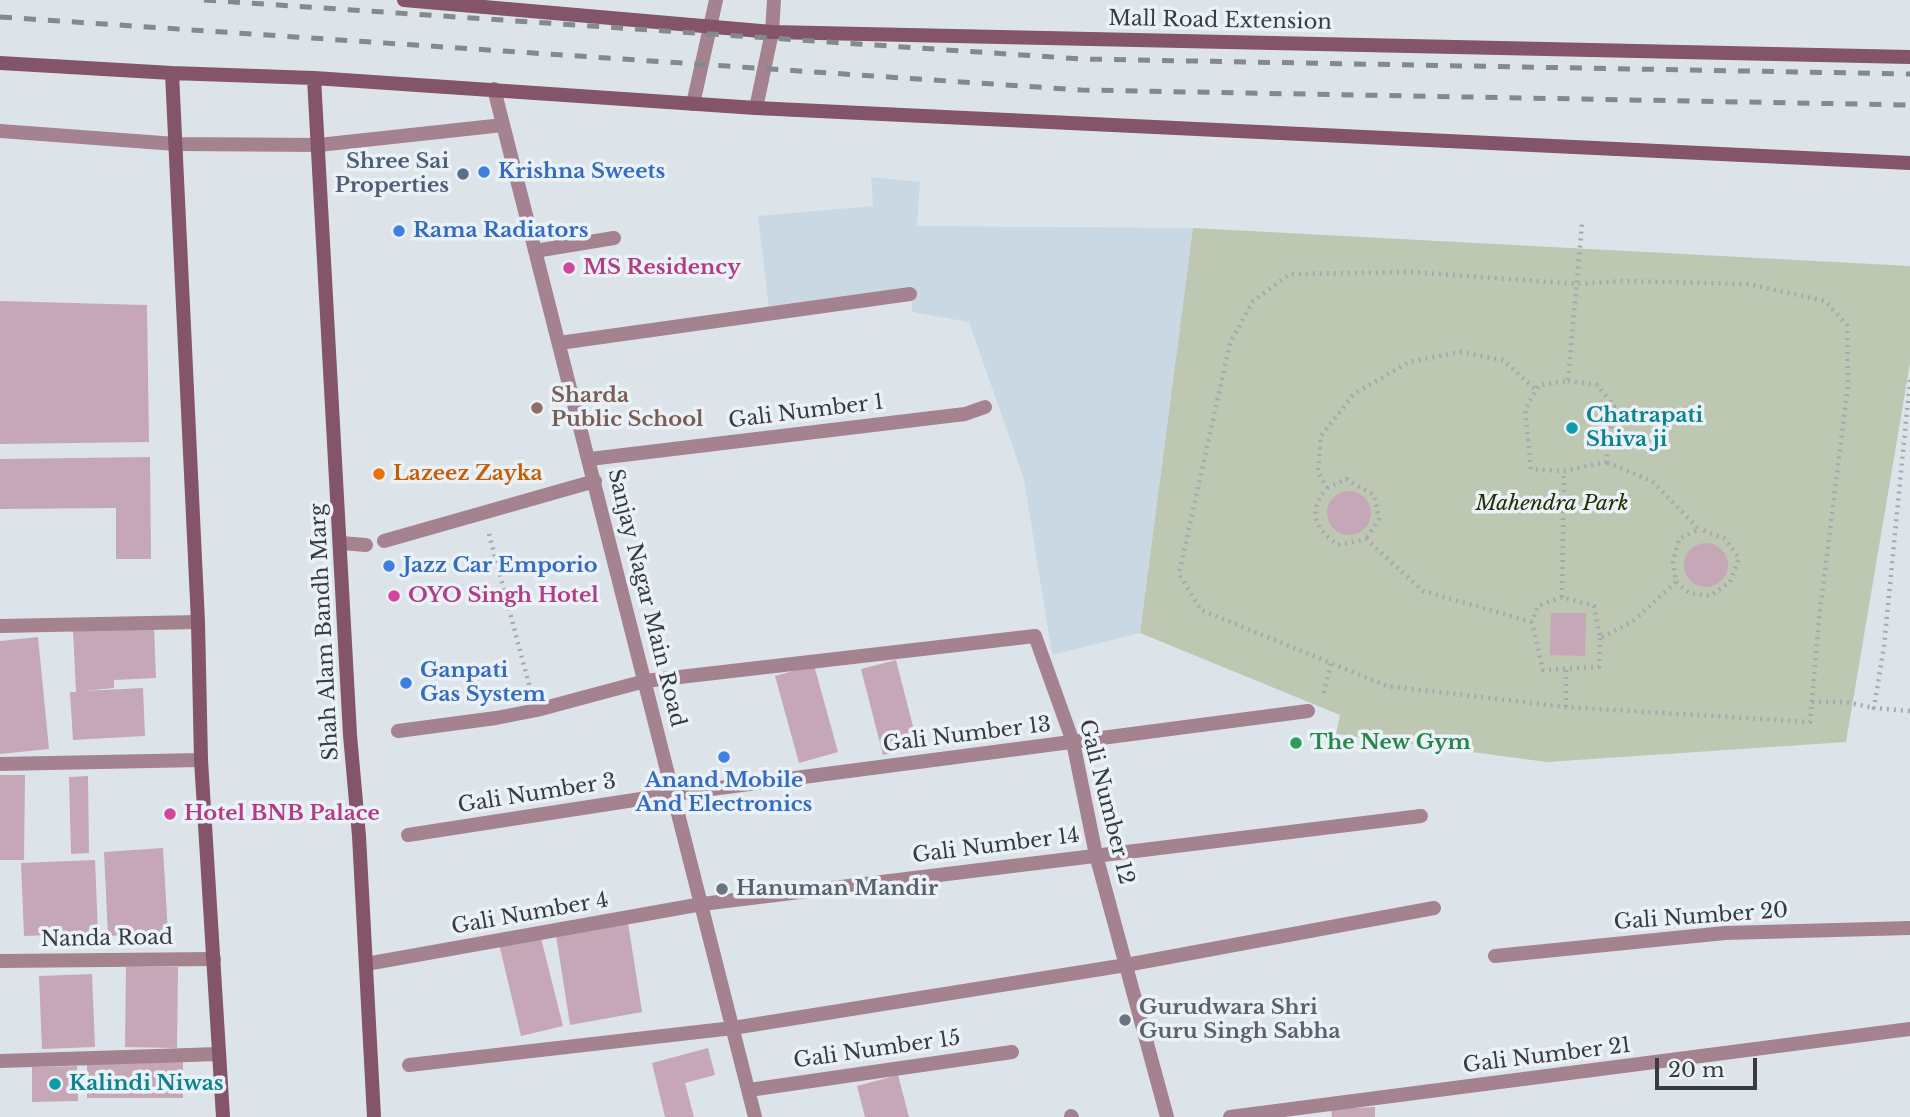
<!DOCTYPE html>
<html>
<head>
<meta charset="utf-8">
<style>
  body { margin:0 }
  #map { position:relative; width:1910px; height:1117px; overflow:hidden; background:#dce4ea; font-family:"Libre Baskerville",serif }
  canvas { display:block }
  .scale { position:absolute; left:1655px; top:1058px; width:102px; height:32px; box-sizing:border-box; border:4px solid #393c3e; border-top:0; padding-left:9px; font-size:21px; line-height:24px; white-space:nowrap; color:#393c3e; -webkit-text-stroke:5px #eaf1f7; paint-order:stroke }
</style>
</head>
<body>
<div id="map">
<canvas width="1910" height="1117"></canvas>
<div class="scale">20 m</div>
</div>
<script>
const context = document.querySelector('canvas').getContext('2d');
context.lineJoin = 'round';
function fill(path, color) { context.fillStyle = color; context.fill(path, 'evenodd'); }
function stroke(path, color, width, dash) { context.strokeStyle = color; context.lineWidth = width; context.lineCap = dash ? 'butt' : 'round'; context.setLineDash(dash || []); context.stroke(path); }
function label(font, color, halo, rows, align = 'center') {
  context.font = font + ' "Libre Baskerville",serif'; context.lineWidth = 7; context.setLineDash([]); context.textBaseline = 'middle'; context.strokeStyle = halo; context.fillStyle = color; for (const [text, x, y, turn = 0] of rows) {
    context.save(); context.translate(x, y); context.rotate((+turn || 0) * Math.PI / 180); context.textAlign = isNaN(turn) ? turn : align; if (halo) context.strokeText(text, 0, 0); context.fillText(text, 0, 0); context.restore();
  }
}
const built = new Path2D(`
  M871,177l49,5 -3,44 276,2 -53,405 -88,22 -28,-176 -55,-157 -57,-10 1,-26 -144,23 -11,-93 115,-10z`);
const green = new Path2D(`
  M1193,228l717,38v97l-64,379 -299,20 -211,-28 4,-19 -200,-82z`);
const building = new Path2D(`
  M0,301l147,4 2,137 -149,2z
  M150,457l1,102h-35v-51l-116,1v-50z
  M1327 513a22 22 0 1 1 44 0a22 22 0 1 1-44 0Z
  M1684 565a22 22 0 1 1 44 0a22 22 0 1 1-44 0Z
  M1551,613h35l-1,43 -35,-1z
  M154,626l2,52 -42,2v8l-31,3 60,-3 2,48 -72,4 -3,-48h6l-3,-62z
  M38,637l11,112 -49,5v-113z
  M896,660l22,86 -35,9 -22,-86z
  M814,665l24,87 -39,11 -24,-87z
  M0,775h25l-1,85h-24z
  M88,776l1,77 -18,1 -2,-77z
  M163,848l5,85 -60,3 -4,-84z
  M95,860l3,73 -74,3 -3,-73z
  M628,923l14,89 -72,13 -14,-90z
  M540,934l23,92 -42,10 -22,-92z
  M126,967h52l-1,81 -52,-1z
  M92,974l3,73 -53,2 -3,-73z
  M708,1048l7,27 -30,8 9,34h-29l-13,-54z
  M87,1061l96,1v36h-96z
  M77,1066l1,35 -46,1v-35z
  M898,1075l11,42h-44l-8,-31z
  M1375,1107v10h-43l-1,-8z`);
const path = new Path2D(`
  M1411,272l166,12 46,-3 125,3 77,17 22,24 1,60 -29,234 -9,103 -244,-15 -179,-21 -186,-76 -22,-36 51,-231 23,-42 37,-27z
  M1568,380l14,-156
  M1910,380l-26,266 -10,62 36,3
  M1568,381l29,4 17,21 -8,56 -42,9 -33,-2 -6,-59 14,-25z
  M1327,488l19,-9 28,16 5,24 -13,20
  M489,534l41,154
  M1676,582l13,11 21,3 20,-14 9,-24 -15,-20 -25,-9
  M1562,597l2,-126
  M1532,622l-109,-31 -57,-52 -28,6c-23,-16 -31,-34 -11,-57l-9,-16 3,-36 33,-42 55,-32 51,-10 43,8 33,30
  M1600,638l-1,29 -56,3 -11,-48 6,-16 24,-9 32,9 6,32 32,-16 44,-40 -3,-20 6,-23 20,-10 -47,-48 -46,-19
  M1324,693l7,-31
  M1812,702h33l29,6
  M1566,707v-39`);
const lane = new Path2D(`
  M0,626l198,-4
  M1071,1116l1,1`);
const street = new Path2D(`
  M494,89l261,1028
  M693,104l23,-104
  M756,108l16,-76 2,-32
  M0,131l176,13 143,1 184,-20
  M535,251l79,-13
  M559,343l351,-49
  M590,459l375,-45 20,-7
  M384,541l211,-60
  M341,543l25,2
  M398,731l98,-13 41,-8 108,-29 390,-45 38,106 23,113 71,262
  M0,764l201,-4
  M408,835l265,-41 635,-83
  M1495,956l230,-23 185,-5
  M0,961l214,-2
  M366,964l336,-60 719,-88
  M0,1061l219,-7
  M409,1065l324,-37 393,-63 308,-57
  M749,1090l263,-38
  M1230,1117l680,-88`);
const secondary = new Path2D(`
  M404,0l368,32 1138,25
  M0,63l172,10 142,5 442,30 1154,55
  M172,73l26,549 3,138 22,357
  M314,78l36,657 9,101 15,281`);
const rail = new Path2D(`
  M204,0l878,59 828,15
  M0,17l1081,73 829,15`);
const markers = [
  [484,172,7,"#3f7fe0"],
  [463,174,7,"#5c6f8a"],
  [399,231,7,"#3f7fe0"],
  [569,268,7,"#d1479c"],
  [537,408,7,"#8d6e63"],
  [1572,428,7,"#0f9aa8"],
  [379,474,7,"#e8710a"],
  [389,566,7,"#3f7fe0"],
  [394,596,7,"#d1479c"],
  [406,683,7,"#3f7fe0"],
  [1296,743,7,"#2e9e5b"],
  [724,757,7,"#3f7fe0"],
  [170,814,7,"#d1479c"],
  [722,889,7,"#6b7280"],
  [1125,1020,7,"#6b7280"],
  [55,1084,7,"#0f9aa8"]
];
const streetNames = [
  ["Mall Road Extension",1220,21,1],
  ["Gali Number 1",806,412,-7],
  ["Sanjay Nagar Main Road",646,598,76],
  ["Shah Alam Bandh Marg",325,632,-93],
  ["Gali Number 13",967,735,-7],
  ["Gali Number 3",537,794,-9],
  ["Gali Number 12",1106,802,76],
  ["Gali Number 14",996,846,-7],
  ["Gali Number 4",530,914,-10],
  ["Gali Number 20",1701,917,-4],
  ["Nanda Road",107,939,-1],
  ["Gali Number 15",877,1050,-8],
  ["Gali Number 21",1547,1056,-7]
];
const serviceNames = [
  ["Shree Sai",449,162],
  ["Properties",449,186]
];
const shopNames = [
  ["Krishna Sweets",498,172],
  ["Rama Radiators",413,231],
  ["Jazz Car Emporio",403,566],
  ["Ganpati",420,671],
  ["Gas System",420,695],
  ["Anand Mobile",724,781,"center"],
  ["And Electronics",724,805,"center"]
];
const hotelNames = [
  ["MS Residency",583,268],
  ["OYO Singh Hotel",408,596],
  ["Hotel BNB Palace",184,814]
];
const educationNames = [
  ["Sharda",551,396],
  ["Public School",551,420]
];
const cultureNames = [
  ["Chatrapati",1586,416],
  ["Shiva ji",1586,440],
  ["Kalindi Niwas",69,1084]
];
const foodNames = [
  ["Lazeez Zayka",393,474]
];
const parkNames = [
  ["Mahendra Park",1552,504]
];
const leisureNames = [
  ["The New Gym",1310,743]
];
const worshipNames = [
  ["Hanuman Mandir",736,889],
  ["Gurudwara Shri",1139,1008],
  ["Guru Singh Sabha",1139,1032]
];
fill(built, '#cad8e3');
fill(green, '#bdc7b1');
fill(building, '#c6a7b7');
stroke(path, '#a3a9ae', 4.5, [2, 5]);
stroke(lane, '#a58290', 14);
stroke(street, '#a58290', 14);
stroke(secondary, '#845468', 14);
stroke(rail, '#83898c', 5, [12, 12]);
for (const [x, y, r, color] of markers) { const dot = new Path2D(); dot.arc(x, y, r, 0, 2 * Math.PI); context.fillStyle = color; context.fill(dot); stroke(dot, '#eaf1f7', 2.5); }
label('21px', '#393c3e', '#eaf1f7', streetNames);
label('bold 21px', '#4e5e75', '#eaf1f7', serviceNames, 'right');
label('bold 21px', '#366cbe', '#eaf1f7', shopNames, 'left');
label('bold 21px', '#b23c85', '#eaf1f7', hotelNames, 'left');
label('bold 21px', '#785e54', '#eaf1f7', educationNames, 'left');
label('bold 21px', '#0d838f', '#eaf1f7', cultureNames, 'left');
label('bold 21px', '#c56008', '#eaf1f7', foodNames, 'left');
label('italic 21px', '#203001', '#eaf1f7', parkNames);
label('bold 21px', '#27864d', '#eaf1f7', leisureNames, 'left');
label('bold 21px', '#5b616d', '#eaf1f7', worshipNames, 'left');
</script>
</body>
</html>
